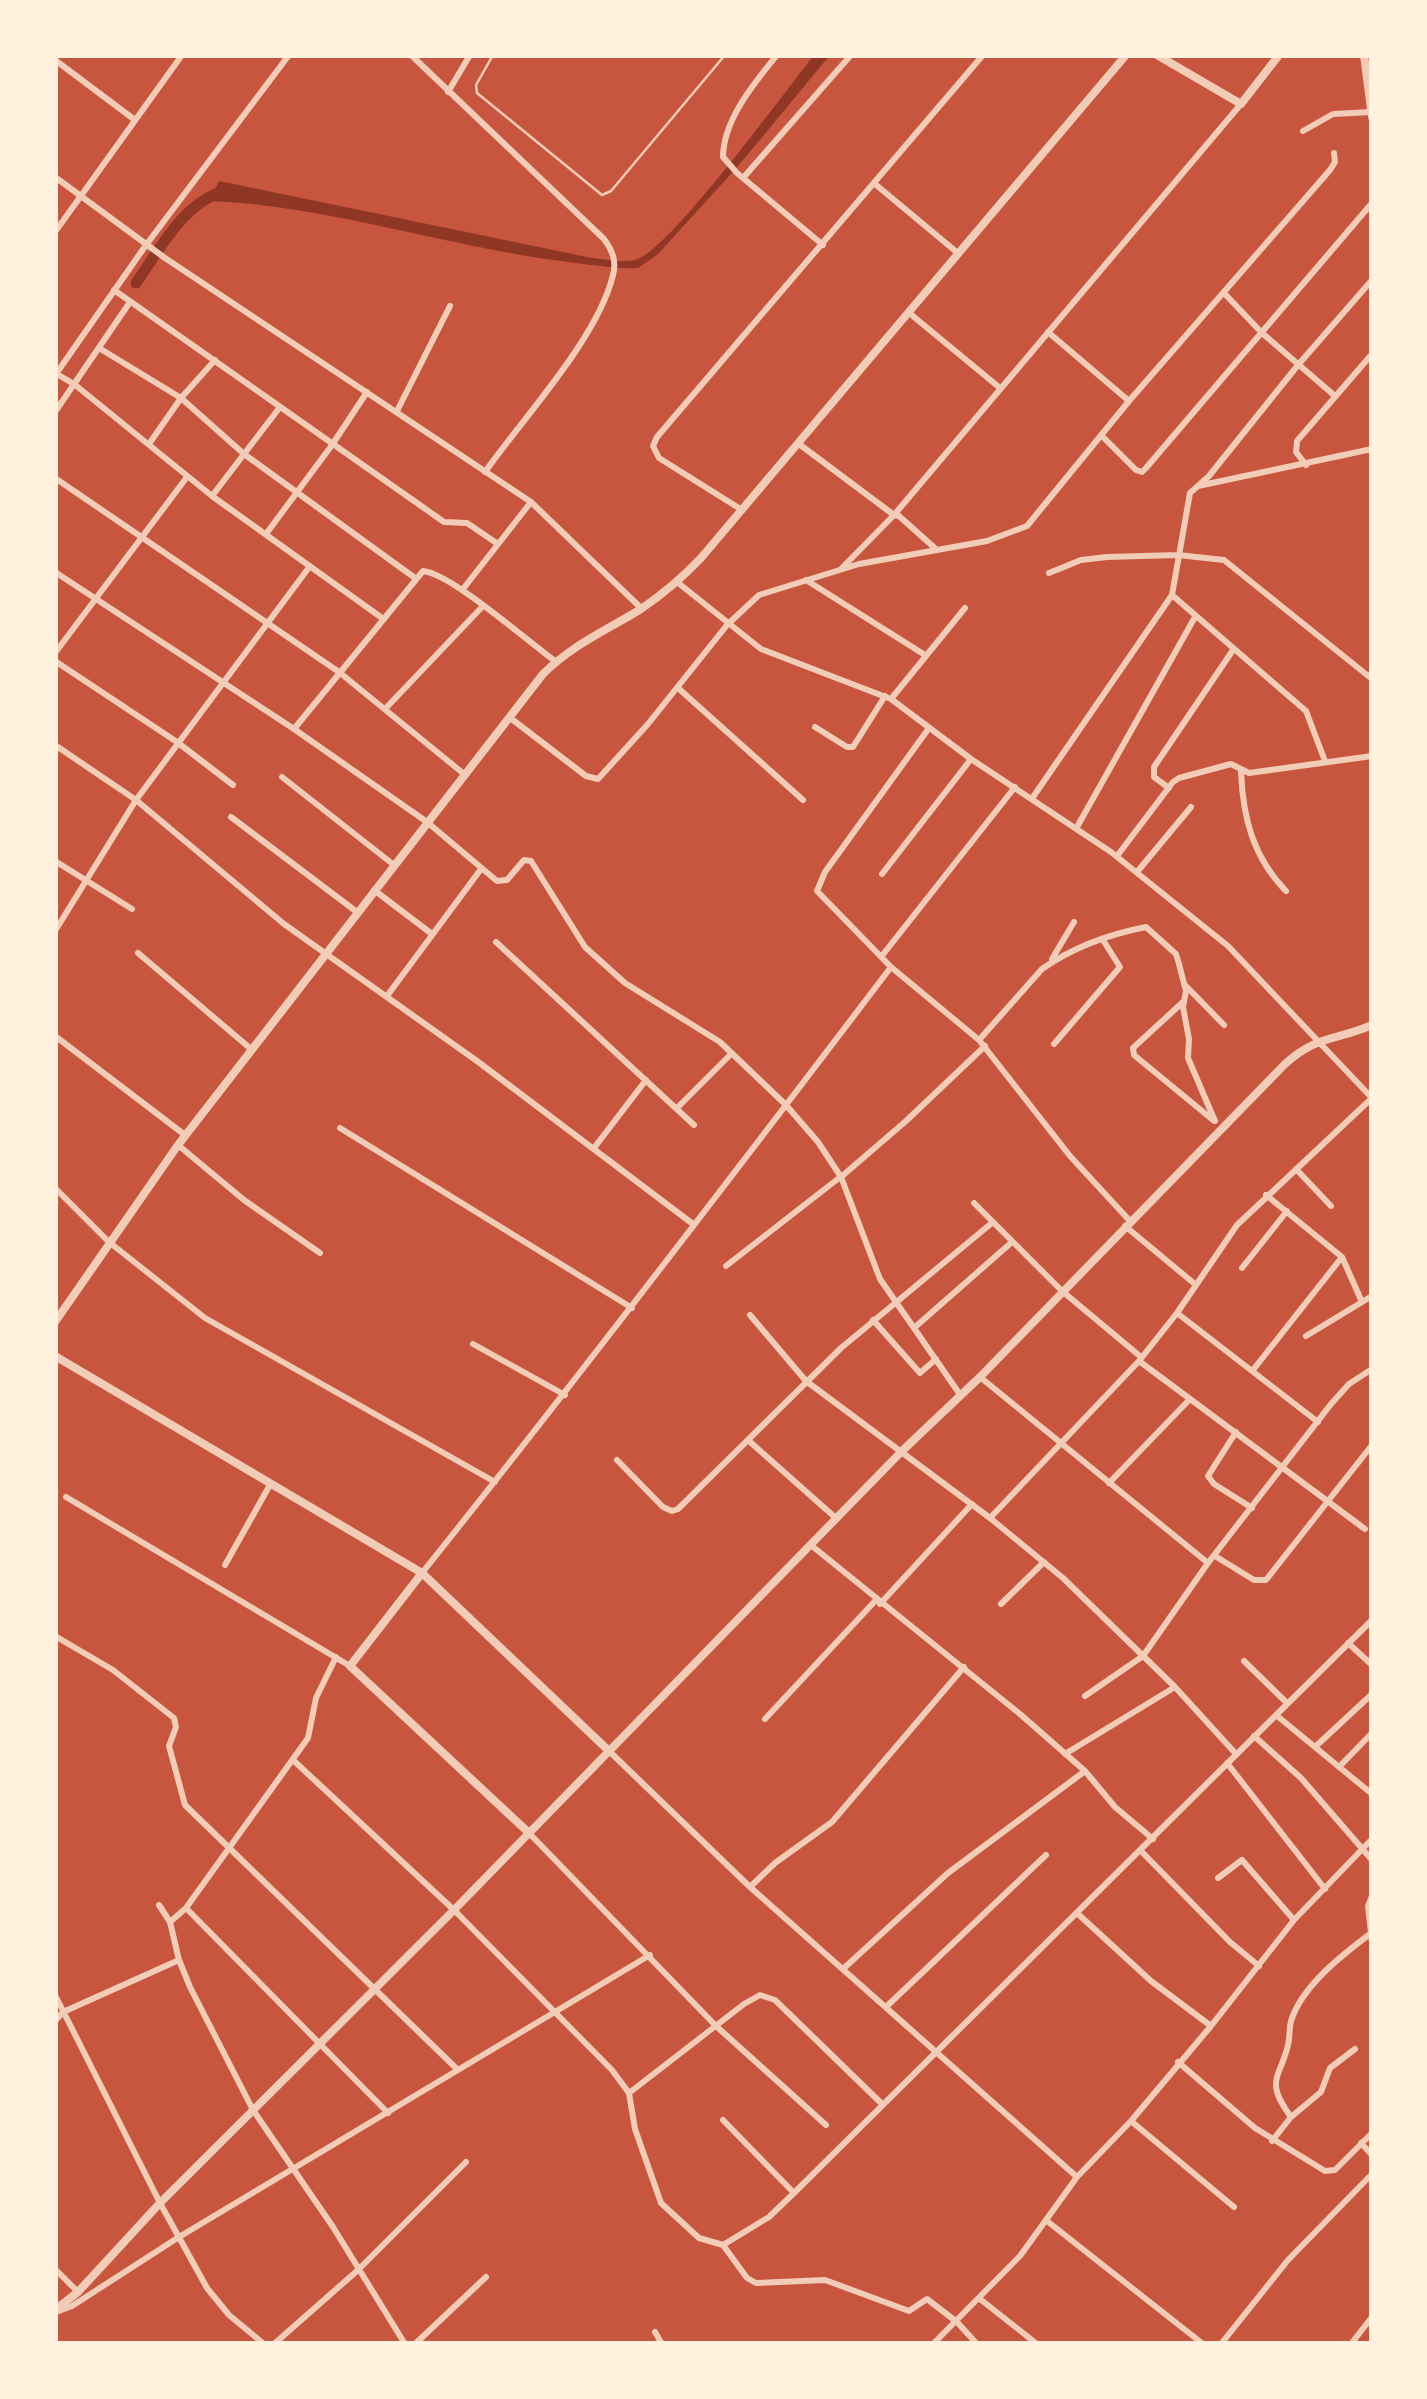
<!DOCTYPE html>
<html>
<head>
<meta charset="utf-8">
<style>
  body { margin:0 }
  #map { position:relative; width:1427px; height:2399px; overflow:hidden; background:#c8553d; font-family:"Fira Sans Condensed",sans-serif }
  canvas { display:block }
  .frame { position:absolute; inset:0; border:58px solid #fff3e0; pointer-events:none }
</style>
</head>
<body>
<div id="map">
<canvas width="1427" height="2399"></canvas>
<div class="frame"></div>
</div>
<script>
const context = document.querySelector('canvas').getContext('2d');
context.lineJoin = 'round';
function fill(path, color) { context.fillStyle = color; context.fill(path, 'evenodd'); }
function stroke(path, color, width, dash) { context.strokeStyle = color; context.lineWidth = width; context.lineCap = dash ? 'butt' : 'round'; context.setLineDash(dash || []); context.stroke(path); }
const water = new Path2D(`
  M814,55h16l-91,110 -81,89 -20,14c-26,1 -52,-4 -77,-7 -117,-15 -236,-56 -352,-60l10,-20 373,77c13,1 32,6 46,1 35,-14 146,-166 176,-204z`);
const canal = new Path2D(`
  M136,283c24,-34 47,-80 88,-92`);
const service = new Path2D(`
  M493,55l-17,30 1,8 125,102 9,-4 114,-136`);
const minor = new Path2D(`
  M411,55l193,184c8,11 13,22 9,36 -15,63 -90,143 -128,197
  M777,55c-22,27 -54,65 -54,102l14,16 86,72
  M55,60l80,60
  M448,92l22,-37
  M1303,131l30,-17 38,-2
  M55,177l110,81 366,244 110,106
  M743,178l108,-123
  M875,184l84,70
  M55,232l127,-177
  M114,290l330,232 23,1 31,21
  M1224,293l38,40 73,63
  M908,312l92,76
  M1048,332l81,69
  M99,348l82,50 63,56 171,124
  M55,373l19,11 138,112 170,122
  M56,374l90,-129 143,-190
  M397,411l53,-105
  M55,412l75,-110
  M1101,435l35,35 6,2 4,-4 226,-265
  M149,444l32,-46 34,-38
  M799,444l95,71 5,1 38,34
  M1306,465l-10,-13 1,-11 75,-87
  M55,478l284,194 125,102
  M1198,486l174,-37
  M212,496l68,-89
  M742,510l-83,-52 -6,-12 4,-9 326,-382
  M266,534l66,-89 35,-53
  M841,569l53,-54 347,-411
  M55,572l239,157 133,93 70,59 10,-1 17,-20 7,1 54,86 40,36 95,59 66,63 32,37 23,35 39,102 81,117
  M1049,573l32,-13 26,-3 71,-2 46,5 148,119
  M806,580l119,75
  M677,582l84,67 130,50 80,60 140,93 117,94 144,152
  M463,589l68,-87
  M1172,595l134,116 19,50
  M55,653l132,-176
  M55,661l122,81 56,43
  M678,688l125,112
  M891,699l74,-91
  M386,708l96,-101
  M509,717l77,59 12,3 50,-55 79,-99 32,-30 100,-31 128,-23 40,-15 102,-125 201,-231 5,-8 -1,-9
  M815,727l32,20h6l32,-51
  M929,728l-104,144 -8,19 74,76 88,73 91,116 60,65
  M294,729l129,-158c29,3 104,70 132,90
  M55,745l81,55 148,124 193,137 216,163
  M1241,772c2,46 12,85 45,119
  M282,777l112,88
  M1169,788l-15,-11v-10l79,-117
  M1033,797l139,-202 18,-102 19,-17 89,-111 74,-85
  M231,817l126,95
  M1077,827l118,-210
  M1117,856l56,-74 6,-4 52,-14 18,9 123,-17
  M55,861l77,48
  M1137,872l54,-65
  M882,874l89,-115
  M374,890l58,44
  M55,931l81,-131 174,-234
  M496,942l198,183
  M138,953l113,96
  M881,957l134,-170
  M1052,959l22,-37
  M1186,986l38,39
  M387,996l94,-127
  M1183,1002l-50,46 1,7 79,65
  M55,1036l130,99
  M979,1040l63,-71c30,-21 68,-35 104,-42l30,27 3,10 7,27 -3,16 6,32 -1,19 27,63
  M1054,1044l66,-77 -17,-27
  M677,1108l55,-55
  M340,1128l292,180
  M178,1145l66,55 76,53
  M594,1148l52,-68
  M1296,1169l35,37
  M841,1177l65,-56 79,-75
  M55,1188l54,54 96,76 290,164
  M1266,1195l76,62 20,45
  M974,1203l88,88 79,66
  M1125,1226l71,59
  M726,1266l113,-88
  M1242,1268l45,-57
  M1177,1313l141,109
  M750,1315l56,66 184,137 73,60 112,109 61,67
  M873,1320l47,53 16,-14
  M914,1328l98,-86
  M1306,1336l66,-40
  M473,1344l92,51
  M1139,1361l226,168
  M1253,1370l89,-113
  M980,1377l228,186
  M1236,1432l-28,44 6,8 38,24
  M749,1441l88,78
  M617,1460l46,47 9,4 6,-2 163,-161 152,-126
  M1109,1483l81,-84
  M66,1497l284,169
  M990,1518l149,-157 38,-48 60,-88 135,-127
  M812,1546l208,168 65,57 30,36 38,32
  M1215,1556l39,24h12l106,-135
  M225,1565l46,-82
  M422,1573c160,-200 315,-403 469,-606
  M880,1604l92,-100
  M1001,1604l43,-42
  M55,1636l58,34 61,48 2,9 -7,19 16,59 273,265
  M1348,1643l24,22
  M1244,1661l43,42
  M1085,1696l58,-40 65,-93 123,-159 18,-20 23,-15
  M1276,1715l96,79
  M765,1719l111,-119
  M1254,1736l47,42 71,82
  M1315,1747l57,-53
  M609,1751l141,136 327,290
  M1065,1754l110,-67
  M293,1760l161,150 158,160 17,23 6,36 26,74 38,35 24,7 46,-28 25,-24 578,-573
  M1227,1763l98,126
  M1339,1767l33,-34
  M528,1832l188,194 110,99
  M1141,1851l89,91 29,24
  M1218,1878l24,-18 52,60
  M750,1887l25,-24 57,-41 132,-155
  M1372,1896l-4,10 4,36
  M159,1905l11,17 9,38 11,27 63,123 80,117 72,117
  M186,1908l202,205
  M1078,1914l73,67 60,45
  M170,1922l16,-14 122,-170 8,-40 20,-41
  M843,1969l105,-96 137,-102
  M55,1995l105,208 47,85 22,27 35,29
  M886,2007l160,-152
  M55,2021l8,-9 116,-52
  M1178,2062l77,66 70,43 10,-1 37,-37
  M629,2093l115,-89 16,-9 15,5 106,103
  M1291,2117l30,-25 9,-24 25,-19
  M723,2120l71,73
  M1131,2121l103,86
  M1272,2141l19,-24c-27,-37 -11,-38 -3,-72 2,-8 1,-16 3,-24 11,-35 51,-66 79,-87
  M1361,2143l11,12
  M1047,2221l156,123
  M723,2245l24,33 9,5 69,-3 84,31 18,-12 30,23 20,22
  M55,2269l23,23
  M980,2299l57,45
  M56,2312l16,-6 107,-69 471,-282
  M655,2332l7,12
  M274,2344l84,-74 108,-108
  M415,2344l71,-67
  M933,2344l87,-88 57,-79 54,-56 80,-95 83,-106 78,-81
  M1221,2344l67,-84 84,-86
  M1351,2344l21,-27`);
const tertiary = new Path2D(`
  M1157,55l84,49 38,-49
  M1364,55l8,62
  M55,1322l123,-177 365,-471c29,-29 64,-44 98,-65 22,-15 42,-32 60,-51l425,-503
  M55,1356l367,217 187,178
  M422,1573l-72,93 178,166
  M55,2310l23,-18 82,-89 294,-293 448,-459 78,-74 305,-313c32,-29 50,-23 87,-39`);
fill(water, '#8f3625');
stroke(canal, '#8f3625', 11);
stroke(service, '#f1ccb7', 2.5);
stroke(minor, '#f1ccb7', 6);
stroke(tertiary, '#f1ccb7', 8);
</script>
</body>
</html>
